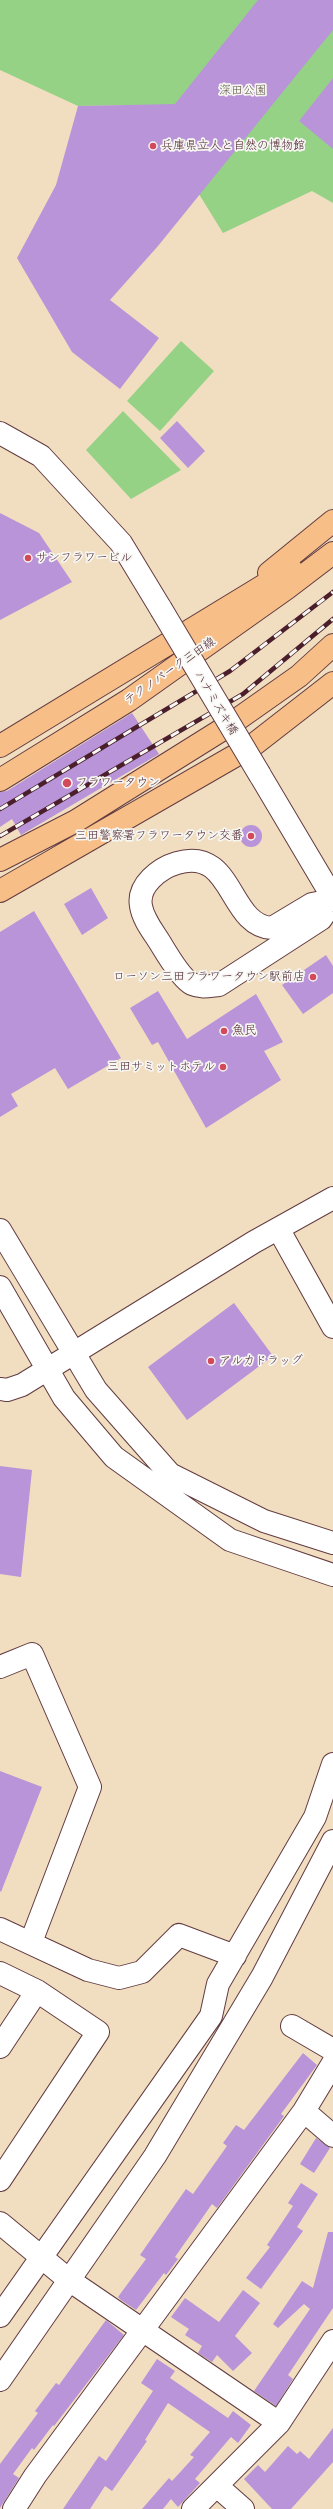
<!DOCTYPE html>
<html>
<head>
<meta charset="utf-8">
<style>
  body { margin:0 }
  canvas { display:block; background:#f1ddbf }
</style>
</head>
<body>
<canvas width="333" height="2509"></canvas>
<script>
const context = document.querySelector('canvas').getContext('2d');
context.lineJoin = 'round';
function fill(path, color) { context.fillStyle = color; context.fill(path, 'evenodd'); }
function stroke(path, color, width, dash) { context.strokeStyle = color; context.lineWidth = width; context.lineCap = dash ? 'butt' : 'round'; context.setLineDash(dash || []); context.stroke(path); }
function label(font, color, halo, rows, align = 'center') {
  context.font = font + ' "Comic Neue","Klee One",sans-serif'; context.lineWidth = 3.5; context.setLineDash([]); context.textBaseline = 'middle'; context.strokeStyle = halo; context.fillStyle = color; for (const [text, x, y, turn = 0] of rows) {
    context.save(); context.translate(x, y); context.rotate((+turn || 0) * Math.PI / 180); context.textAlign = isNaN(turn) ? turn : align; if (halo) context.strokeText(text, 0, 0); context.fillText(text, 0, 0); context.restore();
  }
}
const green = new Path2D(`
  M0,0h333v203l-21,-12 -89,42 -79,-128 -66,1 -78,-36z
  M181,341l33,30 -54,60 -33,-30z
  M123,411l58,59 -50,29 -45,-49z`);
const building = new Path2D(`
  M258,0h75v30l-175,216 -48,54 49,38 -39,51 -48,-37 -55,-94 39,-73 22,-79 97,-2z
  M333,78v71l-34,-28z
  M177,421l28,30 -17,17 -28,-30z
  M0,513l39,20 33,49 -72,38z
  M132,713l27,41 -138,81 -9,-16 -12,8v-35l7,-1z
  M240 836a11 11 0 1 1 22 0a11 11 0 1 1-22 0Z
  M91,888l17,30 -26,17 -18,-31z
  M34,911l87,147 -53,31 -13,-21 -44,26 7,12 -18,11v-185z
  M326,955l7,11v27l-30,21 -21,-29z
  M158,991l29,48 69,-45 27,48 -19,9 17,29 -75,48 -48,-86 -6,3 -22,-37z
  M234,1303l39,53 -86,64 -39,-53z
  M0,1466l32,4 -11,107 -21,-3z
  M0,1771l42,16 -41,105 -1,-1z
  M303,2053l14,12 -36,49 3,2 -67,92 -5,-4 -37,53 3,2 -12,16 -2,-2 -28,37 -15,-10 -3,-3 28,-38 -6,-4 46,-66 7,5 34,-48 -4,-3 13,-18 8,5z
  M316,2138l14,10 -16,25 -14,-9z
  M301,2183l17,11 -21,33 6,4 -42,58 -15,-11 24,-31 -3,-2 26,-39 -5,-3z
  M328,2232h5v76l-45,67 5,4 -17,27 -22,-15 56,-82 -6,-5 -26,24 -5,-4 29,-43 11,7z
  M243,2290l17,13 -25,33 17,17 -19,18 -16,-16 -5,7 -14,-9 4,-7 -17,-11 4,-6 -18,-12 14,-19 34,24z
  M106,2320l18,15 -70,91 -1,-1 -19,25 -2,-2 -19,26 6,4 -19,30v-44l38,-51 -3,-2 21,-28 3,2z
  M157,2359l18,12 -5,7 58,40 5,-7 18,14 -13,18 -7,-6 -36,42 5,4 -22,24 -7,-8 -8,10h-21l27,-31 3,3 22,-24 -4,-2 20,-23 -42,-29 -23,37 2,1 -35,50 -7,-5 -15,23h-27l36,-53 7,5 47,-70 -12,-8z
  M333,2428v34l-42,47h-19l-28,-30 14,-14 7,7 23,-26 9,8 3,-3 9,8z`);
const minor = new Path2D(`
  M0,433l41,23 80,87 40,66
  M260,775l73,123
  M333,900l-21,4 -40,24c-44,-2 -38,-82 -95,-65 -17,5 -40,22 -36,43 2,14 14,28 21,40 6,10 20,33 30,38 9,4 17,2 27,1l102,-66 12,-18
  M0,1230l96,160 74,84 94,47 69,22
  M279,1230l54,97
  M0,1287l64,111 50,59 116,83 103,35
  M0,1389l7,1 15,-5 232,-143 79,-44
  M0,1667l32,-13 58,133 -59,155
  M0,1929l88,41 31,8 23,-6 37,-37 56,21
  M0,1973l37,18 61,41 -98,148
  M292,2026l41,24
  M0,2047l37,-56
  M304,2111l29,25
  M0,2223l69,57 210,143
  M0,2316l211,-300 7,-32 97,-167 18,-53
  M0,2380l155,-224 107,-179 71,-136
  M217,2486l26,23
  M14,2509l21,-33 269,-365 29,-48
  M193,2509l86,-86 54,-82`);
const major = new Path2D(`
  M269,573l64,-52
  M0,746l291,-177
  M0,780l129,-80 158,-112 46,-35
  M0,860l76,-39 152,-95 71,-50 34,-31
  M0,891l252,-145 81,-63`);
const rail = new Path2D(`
  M0,809l230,-138 103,-79
  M0,836l243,-142 90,-75`);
const minorBridge = new Path2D(`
  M161,609l99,166`);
const markers = [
  [153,146,4,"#d1495b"],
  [28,558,4,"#d1495b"],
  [67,783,5,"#d1495b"],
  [251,836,4,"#d1495b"],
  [313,977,4,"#d1495b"],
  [224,1031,4,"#d1495b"],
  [223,1067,4,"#d1495b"],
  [211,1361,4,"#d1495b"]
];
const parkNames = [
  ["深田公園",243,91]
];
const poiNames = [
  ["兵庫県立人と自然の博物館",161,146],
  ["サンフラワービル",36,558],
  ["フラワータウン",76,783],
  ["三田警察署フラワータウン交番",243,836,"right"],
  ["ローソン三田フラワータウン駅前店",305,977,"right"],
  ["魚民",232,1031],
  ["三田サミットホテル",215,1067,"right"],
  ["アルカドラッグ",219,1361]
];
const streetNames = [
  ["テクノパーク三田線",170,671,-35],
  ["ハナミズキ橋",216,703,59]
];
fill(green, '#95d286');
fill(building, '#b994d9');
stroke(minor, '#633c41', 24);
stroke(major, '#633c41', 24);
stroke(minor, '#fff', 22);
stroke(major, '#f7be87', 22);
stroke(rail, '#4a1f2b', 4.5);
stroke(rail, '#f6f6f2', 3, [9]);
stroke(minorBridge, '#633c41', 24, []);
stroke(minorBridge, '#fff', 22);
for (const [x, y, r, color] of markers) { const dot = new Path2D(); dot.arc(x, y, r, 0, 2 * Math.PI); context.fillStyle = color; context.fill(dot); stroke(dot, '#f6f6f2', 1.5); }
label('12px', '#605546', '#f6f6f2', parkNames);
label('12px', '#4a1f2b', '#f6f6f2', poiNames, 'left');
label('12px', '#4a1f2b', '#f6f6f2', streetNames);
</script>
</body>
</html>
